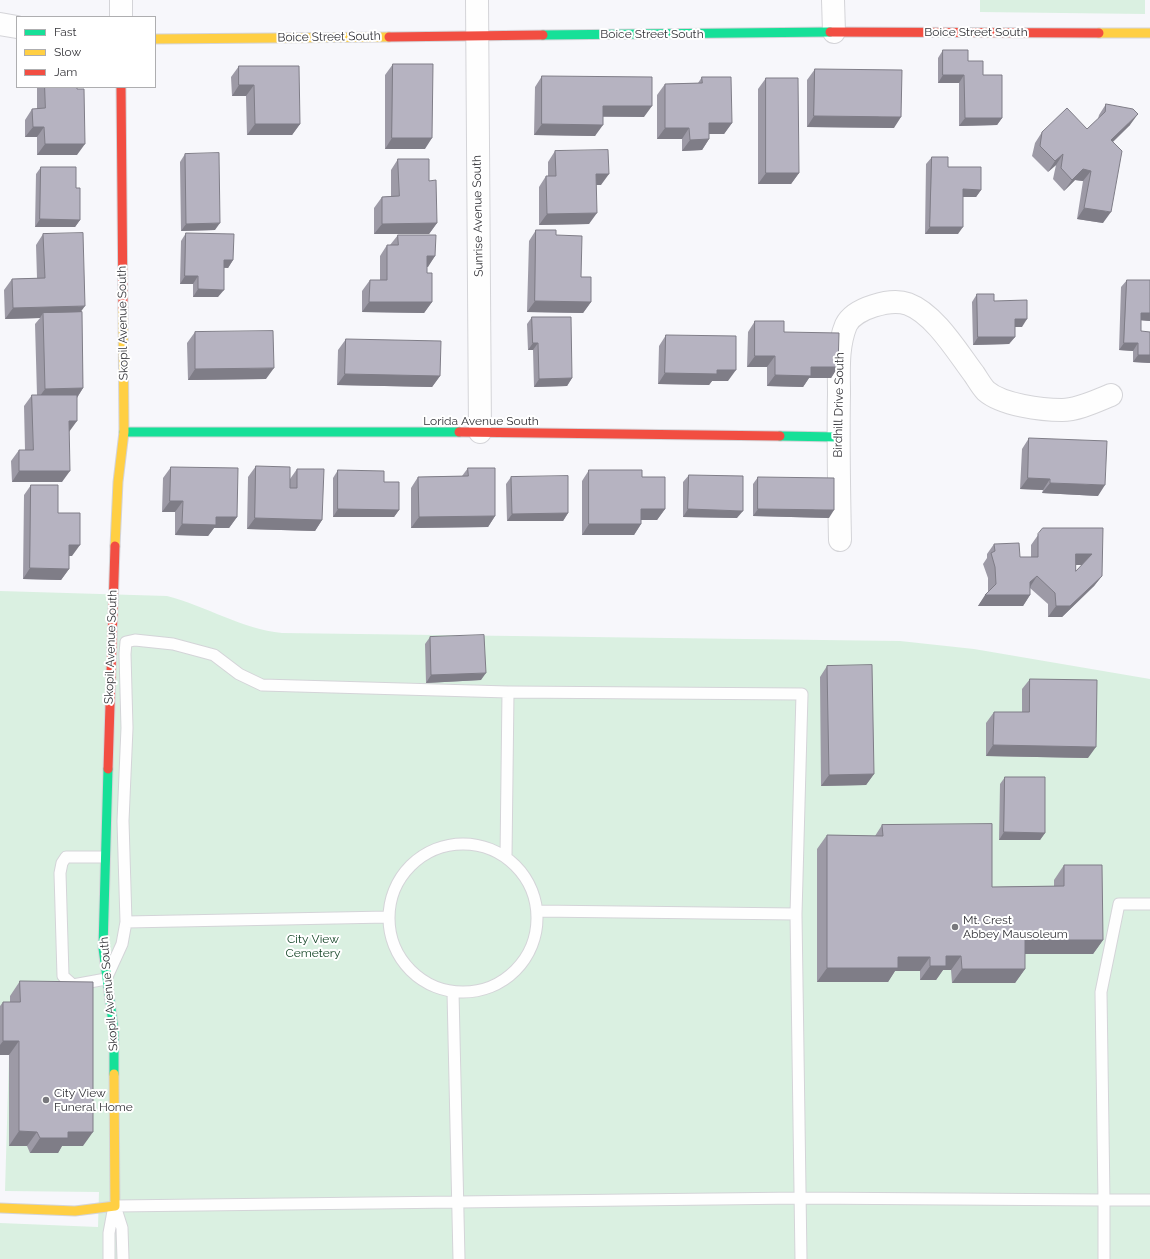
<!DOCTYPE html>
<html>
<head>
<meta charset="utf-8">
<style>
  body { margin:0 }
  #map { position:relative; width:1150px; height:1259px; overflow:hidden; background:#f7f7fb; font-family:Raleway,sans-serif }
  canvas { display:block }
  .legend { position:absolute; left:16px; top:16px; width:140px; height:72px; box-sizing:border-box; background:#fff; border:1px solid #aeaeb0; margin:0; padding:5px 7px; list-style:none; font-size:12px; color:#343439 }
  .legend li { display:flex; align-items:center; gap:8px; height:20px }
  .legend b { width:20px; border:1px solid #aeaeb0 }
</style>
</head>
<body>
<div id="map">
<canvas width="1150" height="1259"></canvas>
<ul class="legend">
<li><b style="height:5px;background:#16e098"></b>Fast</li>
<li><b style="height:5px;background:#ffcf43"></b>Slow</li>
<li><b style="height:5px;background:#f24e42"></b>Jam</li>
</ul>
</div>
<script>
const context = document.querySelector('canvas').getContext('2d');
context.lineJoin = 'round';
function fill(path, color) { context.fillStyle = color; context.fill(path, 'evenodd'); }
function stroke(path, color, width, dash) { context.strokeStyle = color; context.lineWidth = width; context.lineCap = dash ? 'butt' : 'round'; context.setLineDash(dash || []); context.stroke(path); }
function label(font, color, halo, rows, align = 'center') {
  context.font = font + ' Raleway,sans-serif'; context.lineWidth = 4; context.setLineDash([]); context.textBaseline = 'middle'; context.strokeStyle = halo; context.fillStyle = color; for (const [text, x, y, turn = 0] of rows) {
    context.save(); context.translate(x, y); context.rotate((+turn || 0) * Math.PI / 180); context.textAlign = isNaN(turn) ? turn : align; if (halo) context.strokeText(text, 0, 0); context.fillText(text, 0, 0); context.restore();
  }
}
const green = new Path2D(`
  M980,0h165v14l-165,-2z
  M0,591l167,5c39,10 75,33 115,37l618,8 74,8 176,30v580h-1150v-36l98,4 1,-35 -94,-1 4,-136h-9z`);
const lane = new Path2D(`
  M389 918a74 74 0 1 1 148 0a74 74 0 1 1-148 0Z
  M104,857h-38l-4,6 -2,10 3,103 10,9 33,-6 16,-35 4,-22 -3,-101 4,-93 -2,-74 1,-12 9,-2 38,4 41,11 25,19 23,11 246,7 294,2 -6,220 5,345
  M506,857l2,-165
  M1150,904h-31l-18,88 3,208h46
  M537,911l259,3
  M126,922l262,-5
  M453,992l6,267
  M115,1206l685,-8 304,2v59
  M115,1206l7,22 1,31
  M109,1259v-26l5,-27`);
const street = new Path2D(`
  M477,0l3,432
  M833,0l1,32
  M121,17v-17
  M0,24l17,3
  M840,540c-1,-49 -2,-97 -1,-146 0,-22 -2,-47 7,-69 8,-17 45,-27 62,-21 27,10 50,49 66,70 4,6 8,13 12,17 16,14 56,19 76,19 16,0 34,-9 49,-15`);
const fast = new Path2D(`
  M543,35l287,-3
  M124,432h335
  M780,436l58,1
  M108,769l-5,179 11,83v43`);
const slow = new Path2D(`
  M1099,33h51
  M155,39l234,-2
  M115,546l3,-64 6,-50 -1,-123
  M0,1208l75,3 40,-5 -1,-132`);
const jam = new Path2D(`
  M830,32l269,1
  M389,37l154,-2
  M121,87l2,222
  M459,432l321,4
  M108,769l7,-223`);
const wall = new Path2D(`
  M943,50l25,11 15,14 19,43 -5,7 -38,1v-43h-21v-25z
  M393,64l32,85h-40v-74z
  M239,66l61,58 -8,11h-45l-1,-39h-14l-1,-19z
  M815,69l79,59 -87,-1v-47z
  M542,76l102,41h-41l-8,19 -61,-1 1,-48z
  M702,77l30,46 -8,11h-15v5l-7,11 -20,1v-12h-25v-44l8,-11 33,-1z
  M766,78l33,95 -8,11h-33v-95z
  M37,87h40v68h-40v-18h-12v-17l7,-11h5z
  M1106,104l24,21 -17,17 -10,81 -26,-4 6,-38 -8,-1 -11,11 -11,-12 3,-14 -8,7 -16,-16 3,-13 7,-11 45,-3 11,-10 1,-4z
  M555,151l46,34h-5l-7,39 -50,1v-38l7,-11h2v-14z
  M185,154l30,76 -34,1 -1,-69z
  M932,157l16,10 33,23 -5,7h-13l-5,37h-33l1,-70z
  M398,159l31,22 8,42 -8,11h-55v-26l8,-11 9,-1v-26z
  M41,167l35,21 4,32 -5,7h-40l1,-53z
  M536,230l20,5 25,42 10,25 -8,11 -56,-1 2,-71z
  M186,233l47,27 -5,8h-4l-6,29h-25v-13h-13l1,-43z
  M43,234l38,78 2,76 -6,10 -8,33 -7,51h-50l-1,-21 8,-11h6l-1,-44 8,-11h5l-2,-71 5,-6 -35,1 -1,-29 8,-11 25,-1 -1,-33z
  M398,235l37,21 -8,11v6l5,29 -8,11 -62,-1v-21l8,-11h10v-24l7,-11h3z
  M1127,280h23v41l-9,-1v11l9,32 -17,-1v-11l-14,-1 2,-63z
  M977,294l17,7 28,26h-7v10l-6,7 -36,1 -1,-43z
  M532,317l40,61 -5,8 -33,1 -1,-37h-5l-1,-26z
  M755,321l29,11 54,35 -7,11h-22l-6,9 -36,-1v-19h-20l1,-35z
  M195,332l71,47 -78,1 -1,-37z
  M666,335l62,46h-16l-3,4 -51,-1 1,-38z
  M346,339l94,37 -8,11 -95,-2 1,-35z
  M1029,438l69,58 -56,-3 1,-3 -23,-1 2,-40z
  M256,466l34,13 7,-10 25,51 -7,11 -68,-2 1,-52z
  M171,467l66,50 -8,11h-15l-6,8 -33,-1v-23h-13l1,-34z
  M468,468l27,48 -7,11 -77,1v-40l7,-11 44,-1z
  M338,470l46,12 15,28 -5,7h-61v-39z
  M589,470l53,7 23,32 -8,11h-16v4l-7,11h-52v-54z
  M689,475l48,43 -54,-1v-35z
  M511,477l57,36 -5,8h-56l-1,-37z
  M758,477l71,41 -76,-2v-32z
  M31,485l27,28 14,43h-3v13l-8,11 -38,-1 1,-84z
  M1043,528l59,48 -8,10 -32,31h-14v-13l-18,-16v7l-7,11h-45l10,-14v-14l-5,-14 4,-6v-4l7,-10 26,13h11v-12zM1076,565h6l-6,6z
  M430,637l51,43 -55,3 -1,-39z
  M827,666l47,108 -8,11 -45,1 -1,-109z
  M1030,679l58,79 -102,-2v-33l8,-11h28v-23z
  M1005,777l40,56 -5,7h-41l1,-56z
  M882,825l110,62 62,-1v-6l10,-15 39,75 -10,14h-68v15l-10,14h-63l-1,-13h-8l-7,10h-16v-9h-25l-7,11h-71v-133l10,-14 48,1z
  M20,981l63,165h-21l-4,7h-28l-3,-7h-18v-91h-9v-49l3,-4h7v-6z`);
const shadedWall = new Path2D(`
  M943,75h21l-5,8h-21z
  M239,85h15l-8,11h-14z
  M603,106h49l-8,11 -49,-1z
  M1138,114l-8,11 -27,26 8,-11z
  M814,116l87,1 -7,11 -87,-1z
  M965,118h37l-5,7 -38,1z
  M709,123h23l-8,11h-22z
  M255,124h45l-8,11h-45z
  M542,124l61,1 -8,11 -61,-1z
  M33,127h11l-7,10h-12z
  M665,128h24l-7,11h-25z
  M392,138h40l-7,11h-40z
  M709,139l-7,11 -20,1 8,-11z
  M45,144h40l-8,11h-40z
  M1063,154l-7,11 -8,7 7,-11z
  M1083,169l8,2 -8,10 -8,-1 -11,11 8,-11z
  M766,173h33l-8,11h-33z
  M596,174h13l-8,11h-12z
  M963,189l18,1 -5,7h-18z
  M1084,208l27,4 -8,11 -26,-4z
  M597,213l-8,11 -50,1 8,-11z
  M40,219l40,1 -5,7h-40z
  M220,223l-5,7 -34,1 5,-7z
  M437,223l-8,11h-55l8,-10z
  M930,227h33l-5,7h-33z
  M427,256h8l-7,11h-9z
  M224,260h9l-5,8 -9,-1z
  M185,276h13l-5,8h-13z
  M198,289l26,1 -6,7h-25z
  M535,301l56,1 -8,11 -56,-1z
  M369,302h63l-8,11 -62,-1z
  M85,306l-8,11 -34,-4 -3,5 -35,1 8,-11z
  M1141,313h9v8l-14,-1z
  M1015,319h12l-5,8h-13z
  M978,337h37l-6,7 -36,1z
  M533,343h5l-5,7h-5z
  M1124,343h14l-5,8 -14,-1z
  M1138,355h12v8l-17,-1z
  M755,356h20l-8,11h-20z
  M811,367h27l-7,11h-22l-6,9 -36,-1 8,-11z
  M274,368l-8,11 -78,1 7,-11z
  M717,370h19l-8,11h-16l-3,4 -51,-1 7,-11z
  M345,374l95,2 -8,11 -95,-2z
  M572,378l-5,8 -33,1 5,-8z
  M83,388l-7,11 -39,1 8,-11z
  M69,421h8l-8,11z
  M19,471h51l-8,11h-50z
  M1028,478l22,1 -7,11 -23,-1z
  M1050,483l55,2 -7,11 -56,-3z
  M170,501h13l-8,11h-13z
  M338,509l61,1 -5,7h-61z
  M641,509h24l-8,11h-23z
  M688,509l55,2 -6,7 -54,-1z
  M758,509l76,1 -5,8 -76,-2z
  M568,513l-5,8h-56l5,-7z
  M495,516l-7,11 -77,1 8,-11z
  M216,517h21l-8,11h-15l-6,8 -33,-1 7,-11z
  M255,518l67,2 -7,11 -68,-2z
  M589,524h52l-7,11h-52z
  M69,545h11l-8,11h-11z
  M1076,554h16l-7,11h-17z
  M30,568l39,1 -8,11 -38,-1z
  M1037,576l-7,11v-5z
  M1102,576l-8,10 -32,31h-14l8,-11z
  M985,595h45l-7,11h-45z
  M486,673l-5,7 -55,3 5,-8z
  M993,745l103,2 -8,11 -102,-2z
  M874,774l-8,11 -45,1 8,-11z
  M1004,832l41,1 -5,7h-41z
  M1025,940h78l-10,14h-78z
  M946,956h15l-10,14h-8l-7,10h-16l10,-14z
  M898,957h32l-10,14h-25l-7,11h-71l10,-14z
  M962,969h63l-10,14h-63z
  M3,1041h16l-10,14h-9v-10z
  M19,1131l18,1 -10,14h-18z
  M68,1132h25l-10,14h-21l-4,7h-28l10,-15z`);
const building = new Path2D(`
  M943,50h25v11h15v14h19v43h-37l-1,-43h-21z
  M393,64h40l-1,74h-40z
  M239,66h60l1,58h-45l-1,-39h-15z
  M815,69l87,1 -1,47 -87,-1z
  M542,76l110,1v29h-49v19l-61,-1z
  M702,77h29l1,46h-23v16l-19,1 -1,-12h-24v-44l37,-1z
  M766,78h32l1,95h-33z
  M45,87h32v2h7l1,55h-40l-1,-17h-11l-1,-18 13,-1z
  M1106,104l27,5 5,5 -27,26 11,11 -11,61 -27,-4 7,-37 -8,-2 -11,11 -11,-12 2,-14 -8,7 -15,-15 2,-14 25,-24 20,21 18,-17z
  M608,150l1,24h-13l1,39 -50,1 -1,-38h10l-1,-25z
  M219,153l1,70 -34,1 -1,-70z
  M932,157h16v10h33v23l-18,-1v38h-33z
  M398,159h31v22l7,-1 1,43 -55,1v-27l17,-1z
  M41,167h35v21h4v32l-40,-1z
  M536,230h20v5l26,1 -1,41h10v25l-56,-1z
  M83,233l2,73 -72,2 -1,-29 33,-1 -2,-44z
  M186,233l48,1 -1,26h-9v30l-26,-1v-13h-13z
  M398,235h38l-1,21h-8v17h5v29h-63l1,-22h17v-35h11z
  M1127,280h23v33h-9v18l9,1v23h-12v-12h-14z
  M977,294h17v7l33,-1v19h-12v18h-37z
  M82,312l1,76 -38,1 -2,-76z
  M532,317h39l1,61 -33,1 -1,-36h-5z
  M755,321h29v11l55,1 -1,34h-27v9l-36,-1v-19h-20z
  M273,331l1,37 -79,1v-37z
  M666,335l70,1v34h-19v4l-52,-1z
  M346,339l95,2 -1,35 -95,-2z
  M32,395h45v26h-8l1,50h-51v-21h14z
  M1029,438l78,3 -2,44 -55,-2v-4l-22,-1z
  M256,466l34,1v21h7v-19h27l-2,51 -67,-2z
  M171,467l67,1 -1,49h-21v8l-34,-1 1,-23h-13z
  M468,468h27v48l-76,1 -1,-40 50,-1z
  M338,470l46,1v11h15v28l-61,-1z
  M589,470h53v7h23v32h-24v15h-52z
  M689,475l54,1v35l-55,-2z
  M568,476v37l-56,1 -1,-37z
  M758,477l76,1v32l-76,-1z
  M31,485h27v28h22v32h-11v24l-39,-1z
  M1043,528h60l-1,48 -32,30h-14l-1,-13 -18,-17 -7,6v13h-45l11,-11 -1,-17 -4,-14 4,-2 -1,-7 25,-1 1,14h18v-23zM1076,554h16l-16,17z
  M484,635l2,38 -55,2 -1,-38z
  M872,665l2,109 -45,1 -2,-109z
  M1030,679l67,1 -1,67 -103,-2 1,-33h35z
  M1005,777h40v56l-41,-1z
  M992,824v63l72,-1v-21h38l1,75h-78v29h-63l-1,-13h-15v10h-16v-9h-32v11h-71v-133l56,1 -1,-11z
  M20,981l73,1v150h-25v6h-28l-3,-6 -18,-1v-90h-16v-39h17z`);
const markers = [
  [955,927,4,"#78787d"],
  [46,1100,4,"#78787d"]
];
const streetNames = [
  ["Boice Street South",976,32],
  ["Boice Street South",652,34],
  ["Boice Street South",329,37,-1],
  ["Sunrise Avenue South",478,216,-91],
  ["Skopil Avenue South",123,323,-91],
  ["Birdhill Drive South",839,405,-89],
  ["Lorida Avenue South",481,421],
  ["Skopil Avenue South",111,647,-88],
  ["Skopil Avenue South",109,994,-95]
];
const poiNames = [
  ["Mt. Crest",963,920],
  ["Abbey Mausoleum",963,934],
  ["City View",54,1093],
  ["Funeral Home",54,1107]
];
const parkNames = [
  ["City View",313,939],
  ["Cemetery",313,953]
];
fill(green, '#daf0e1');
stroke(lane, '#d4d4d8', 13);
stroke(street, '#d4d4d8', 24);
stroke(fast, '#d4d4d8', 11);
stroke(slow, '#d4d4d8', 11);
stroke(jam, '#d4d4d8', 11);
stroke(lane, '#fefefe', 11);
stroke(street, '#fefefe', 22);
stroke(fast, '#16e098', 9);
stroke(slow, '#ffcf43', 9);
stroke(jam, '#f24e42', 9);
fill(wall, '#9d9aa6');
fill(shadedWall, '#7f7d87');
fill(building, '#b6b3c1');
stroke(building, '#7f7d87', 1);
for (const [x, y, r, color] of markers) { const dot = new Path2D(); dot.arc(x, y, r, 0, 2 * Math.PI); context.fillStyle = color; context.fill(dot); stroke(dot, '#fff', 1.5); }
label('12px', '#343439', '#fff', streetNames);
label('12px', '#343439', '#fff', poiNames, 'left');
label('12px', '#154527', '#fff', parkNames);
</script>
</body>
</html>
